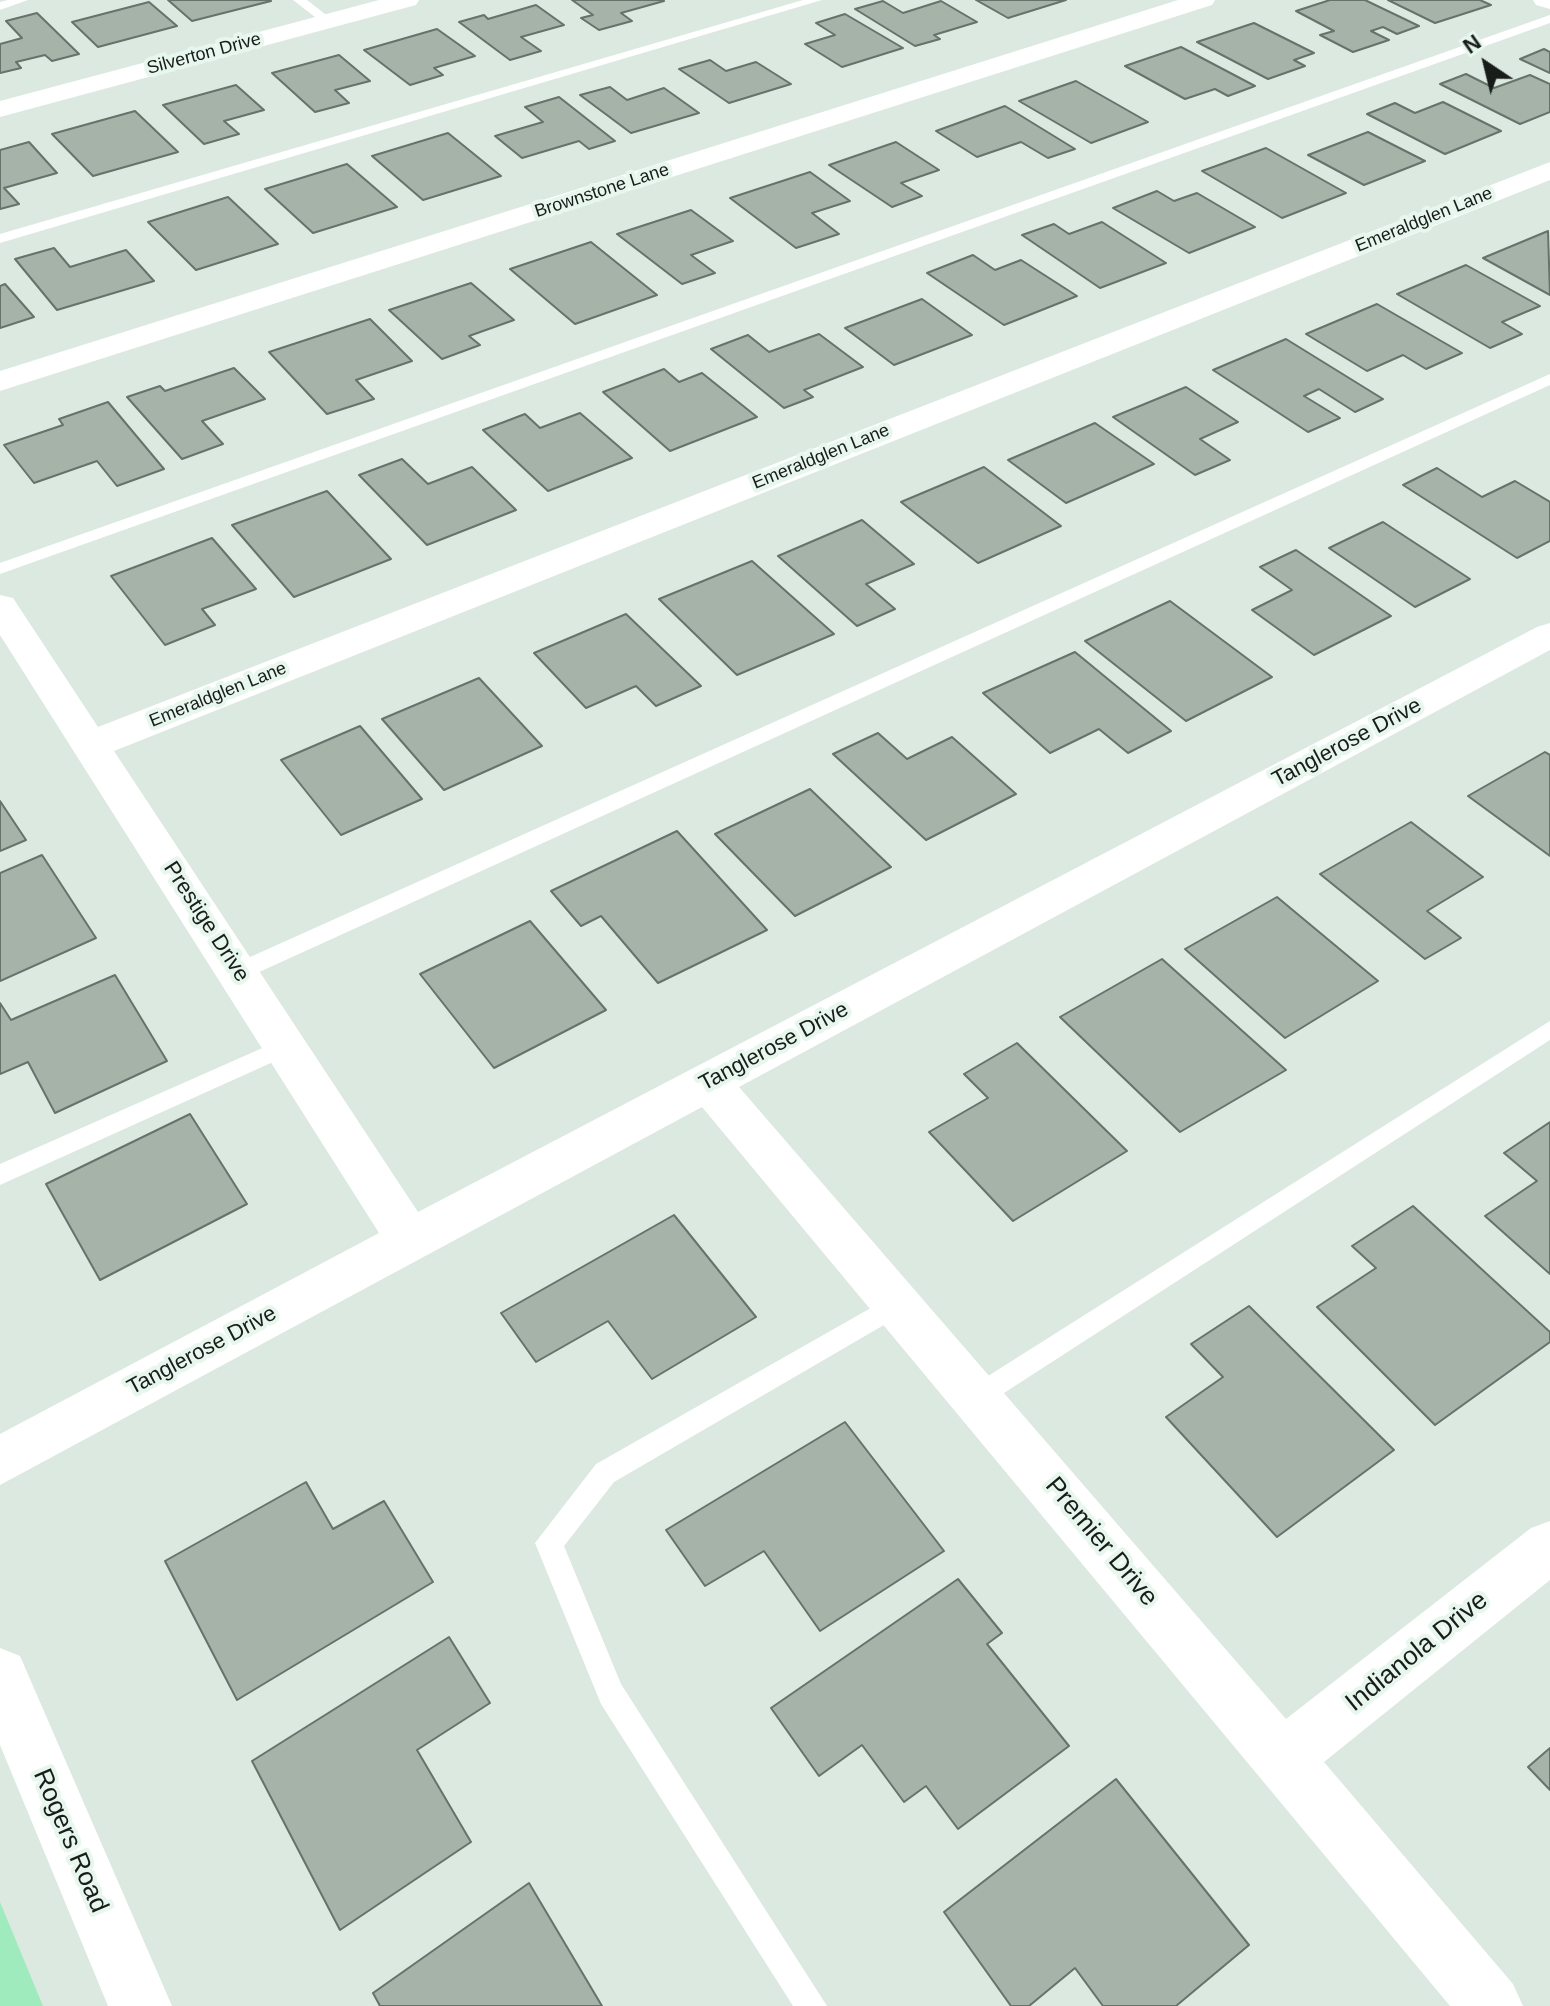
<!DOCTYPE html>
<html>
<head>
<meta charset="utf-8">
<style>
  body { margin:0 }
  #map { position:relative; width:1550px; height:2006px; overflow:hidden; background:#dbe9e0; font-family:Arial,sans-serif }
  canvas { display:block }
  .north { position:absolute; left:1446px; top:24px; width:80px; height:80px; -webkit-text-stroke:6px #e8f7ed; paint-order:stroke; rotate:325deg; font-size:22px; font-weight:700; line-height:32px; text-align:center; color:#181d1a }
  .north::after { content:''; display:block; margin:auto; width:28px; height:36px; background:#181d1a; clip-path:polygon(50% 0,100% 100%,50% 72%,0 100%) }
</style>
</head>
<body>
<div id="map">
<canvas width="1550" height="2006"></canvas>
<div class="north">N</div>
</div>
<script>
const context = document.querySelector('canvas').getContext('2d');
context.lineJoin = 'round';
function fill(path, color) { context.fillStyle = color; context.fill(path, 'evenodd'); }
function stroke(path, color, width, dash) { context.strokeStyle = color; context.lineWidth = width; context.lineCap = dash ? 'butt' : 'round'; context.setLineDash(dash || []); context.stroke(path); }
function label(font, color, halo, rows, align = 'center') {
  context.font = font + ' Arial,sans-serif'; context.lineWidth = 8; context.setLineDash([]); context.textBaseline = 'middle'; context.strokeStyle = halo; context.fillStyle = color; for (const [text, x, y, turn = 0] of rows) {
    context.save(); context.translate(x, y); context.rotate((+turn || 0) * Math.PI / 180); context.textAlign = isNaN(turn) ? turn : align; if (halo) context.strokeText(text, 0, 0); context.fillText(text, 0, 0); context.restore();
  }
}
const green = new Path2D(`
  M0,1902l43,104h-43z`);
const building = new Path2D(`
  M168,0h102l1,1 -79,20z
  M572,0h91l1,1 -43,12 11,8 -33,9 -18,-12 12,-3z
  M976,0h90l-58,18z
  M1330,0h35l54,26 -22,8 -14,-7 -12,4 18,9 -36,12 -33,-17 14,-4 -38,-20z
  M1388,0h92l11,5 -56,18z
  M883,1l20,12 38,-12 36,21 -43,13 6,4 -25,7 -60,-37z
  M149,2l28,24 -79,21 -26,-25z
  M536,5l28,20 -43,12 20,14 -31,9 -51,-38 25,-7 4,4z
  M37,13l42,41 -27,7 -7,-6 -29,7 5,6 -21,5v-29l22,-6 -16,-17z
  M845,14l58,34 -61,19 -37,-23 30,-9 -19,-12z
  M1254,23l60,30 -20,7 11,6 -37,13 -71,-37z
  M437,29l38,27 -41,12 9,7 -33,10 -46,-35z
  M1181,47l74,39 -27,10 -13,-7 -30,10 -60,-33z
  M1544,49l6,3v21l-30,-14z
  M339,55l31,26 -35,9 14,13 -34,9 -43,-39z
  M710,60l16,11 30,-9 35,22 -62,19 -50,-34z
  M1466,74l28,14 36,-13 20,9v28l-30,12 -80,-40z
  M1076,81l72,41 -57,21 -72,-42z
  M236,85l28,25 -40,11 15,13 -35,10 -41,-39z
  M610,87l17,13 37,-12 35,25 -68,20 -51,-38z
  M559,97l56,44 -26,8 -10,-8 -57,17 -27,-22 48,-14 -18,-15z
  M1443,102l58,29 -56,23 -78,-40 28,-11 20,10z
  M1005,106l70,43 -27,9 -27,-16 -44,15 -41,-26z
  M135,111l43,41 -85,24 -41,-42z
  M1368,132l57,29 -61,24 -56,-30z
  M448,133l53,43 -78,24 -51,-44z
  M29,142l28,31 -53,15 15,16 -19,5v-59z
  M896,142l43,28 -38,13 21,13 -30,11 -63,-42z
  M1266,148l80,45 -64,25 -80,-47z
  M347,164l50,43 -84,26 -48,-44z
  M810,172l40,29 -38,12 27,21 -43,14 -66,-50z
  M1157,191l17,10 23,-8 58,34 -66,26 -76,-45z
  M228,197l50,47 -82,26 -48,-48z
  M691,210l42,31 -42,14 24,18 -33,11 -65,-50z
  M1102,222l64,41 -66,25 -78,-53 32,-11 15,10z
  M1548,231l2,64 -67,-37z
  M591,242l66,53 -82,29 -65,-55z
  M54,248l16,19 56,-17 28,31 -97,29 -42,-51z
  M973,255l22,15 26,-10 56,36 -73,29 -77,-52z
  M1466,265l74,41 -38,16 20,12 -32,14 -93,-54z
  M471,283l43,37 -45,16 11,9 -38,14 -53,-49z
  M5,284l29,33 -34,11v-42z
  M922,299l50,36 -78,30 -49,-37z
  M1377,304l85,49 -36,16 -23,-14 -36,16 -61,-37z
  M370,319l42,42 -56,19 18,19 -47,15 -58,-62z
  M819,334l44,33 -59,23 9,7 -29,11 -73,-59 37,-14 21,17z
  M1286,339l97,60 -28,13 -36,-23 -15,7 36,22 -32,14 -95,-62z
  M234,368l31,31 -63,22 21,23 -41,15 -55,-62 33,-11 5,5z
  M664,369l15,13 23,-9 55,44 -87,34 -67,-59z
  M1186,387l52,35 -38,17 30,21 -35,15 -82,-58z
  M108,402l56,67 -47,17 -20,-25 -63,22 -30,-38 59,-20 -4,-6z
  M580,413l52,45 -84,33 -65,-61 42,-16 15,14z
  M1095,423l59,41 -88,39 -58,-43z
  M402,459l26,25 44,-17 44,43 -89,35 -68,-70z
  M984,467l77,59 -83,37 -77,-61z
  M1437,468l45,29 33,-16 35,21v39l-33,17 -114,-73z
  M327,491l64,68 -97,38 -62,-72z
  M862,520l52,44 -48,20 29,25 -38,17 -79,-70z
  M1383,522l87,57 -55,28 -86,-59z
  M212,538l44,51 -54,20 13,16 -50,20 -54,-69z
  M1296,550l95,66 -77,39 -62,-45 40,-20 -32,-23z
  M752,561l82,73 -97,41 -78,-76z
  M1170,601l102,76 -86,44 -101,-80z
  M626,614l75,72 -45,20 -20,-20 -50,22 -52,-55z
  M1075,652l96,79 -43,22 -29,-24 -49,24 -67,-60z
  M479,678l63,68 -98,44 -62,-71z
  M360,726l62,73 -81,36 -60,-75z
  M878,733l29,26 45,-22 64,57 -90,46 -93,-86z
  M1545,752l5,3v101l-82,-60z
  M810,789l81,78 -96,49 -80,-82z
  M0,801l26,39 -26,11z
  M1411,822l72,55 -56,34 34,27 -36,21 -105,-85z
  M677,831l90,99 -109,53 -57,-67 -20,10 -30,-35z
  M42,855l54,83 -96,43v-108z
  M1277,897l101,84 -93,57 -100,-89z
  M530,921l76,89 -112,58 -74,-94z
  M1162,959l124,111 -106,62 -120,-115z
  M115,975l52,86 -112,52 -27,-51 -28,12v-71l11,17z
  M1017,1043l110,108 -114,70 -84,-89 59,-34 -24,-24z
  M190,1114l57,90 -147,76 -54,-96z
  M1550,1122v152l-65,-58 52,-35 -33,-28z
  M1413,1206l137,126v10l-115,83 -118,-118 59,-39 -24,-22z
  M674,1215l82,102 -104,62 -44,-58 -72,41 -35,-49z
  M1249,1306l145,144 -117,87 -111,-120 57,-40 -32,-33z
  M845,1422l99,129 -124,80 -56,-80 -59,35 -39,-56z
  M306,1482l27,47 51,-28 49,81 -196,118 -72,-139z
  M958,1579l44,54 -15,11 82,102 -111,83 -32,-43 -22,16 -42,-57 -43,31 -48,-68z
  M449,1637l41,66 -73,47 54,92 -131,88 -88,-169z
  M1550,1748v42l-22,-23z
  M1116,1779l133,166 -73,61h-73l-28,-38 -46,38h-18l-67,-94z
  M529,1883l73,123h-222l-7,-13z`);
const service = new Path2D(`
  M8,0h20l-28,10v-8z
  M293,0h14l27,21 -10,3z
  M803,0h19l-822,243v-9z
  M1550,15v8l-1550,551v-11z
  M1550,374v11l-1304,593 -8,2 -11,-8 3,-6z
  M1550,1021v19l-563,364 -9,3 -9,-3 -4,-8 4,-8z
  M285,1038l8,3 3,6 -3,6 -293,132v-21z
  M899,1292l9,3 3,8 -3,8 -294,171 -50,64 57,138 206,322h-34l-192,-302 -66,-161 61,-79z`);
const minor = new Path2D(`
  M379,0h40l-3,5 -416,112v-16z
  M1178,0h37l-3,5 -1212,386v-20z
  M1533,0h17v9l-14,-4z
  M1550,162v18l-1436,571 304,461 1119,-585 13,-4v27l-811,437 547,632 245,-191 19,-7v59l-226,182 189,222 10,22h-73l-748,-899 -702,378v-51l379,-201 -379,-598v-40l13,3 85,129z`);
const tertiary = new Path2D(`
  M0,1648l20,8 152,350h-64l-108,-261z`);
const farStreetnames = [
  ["Silverton Drive",204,54,-15],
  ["Brownstone Lane",602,191,-18],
  ["Emeraldglen Lane",1424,220,-22],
  ["Emeraldglen Lane",821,457,-22],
  ["Emeraldglen Lane",218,695,-22]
];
const streetNames = [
  ["Tanglerose Drive",1347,743,-28],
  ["Prestige Drive",206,922,57],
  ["Tanglerose Drive",774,1047,-28],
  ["Tanglerose Drive",202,1351,-28]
];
const nearStreetnames = [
  ["Premier Drive",1101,1542,50],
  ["Indianola Drive",1417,1652,-39],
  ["Rogers Road",70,1841,67]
];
fill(green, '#a0ebbd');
fill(building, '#a5b3a9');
stroke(building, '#66736b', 2);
fill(service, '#fff');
fill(minor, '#fff');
fill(tertiary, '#fff');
label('18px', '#181d1a', '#e8f7ed', farStreetnames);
label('22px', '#181d1a', '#e8f7ed', streetNames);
label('26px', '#181d1a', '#e8f7ed', nearStreetnames);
</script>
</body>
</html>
